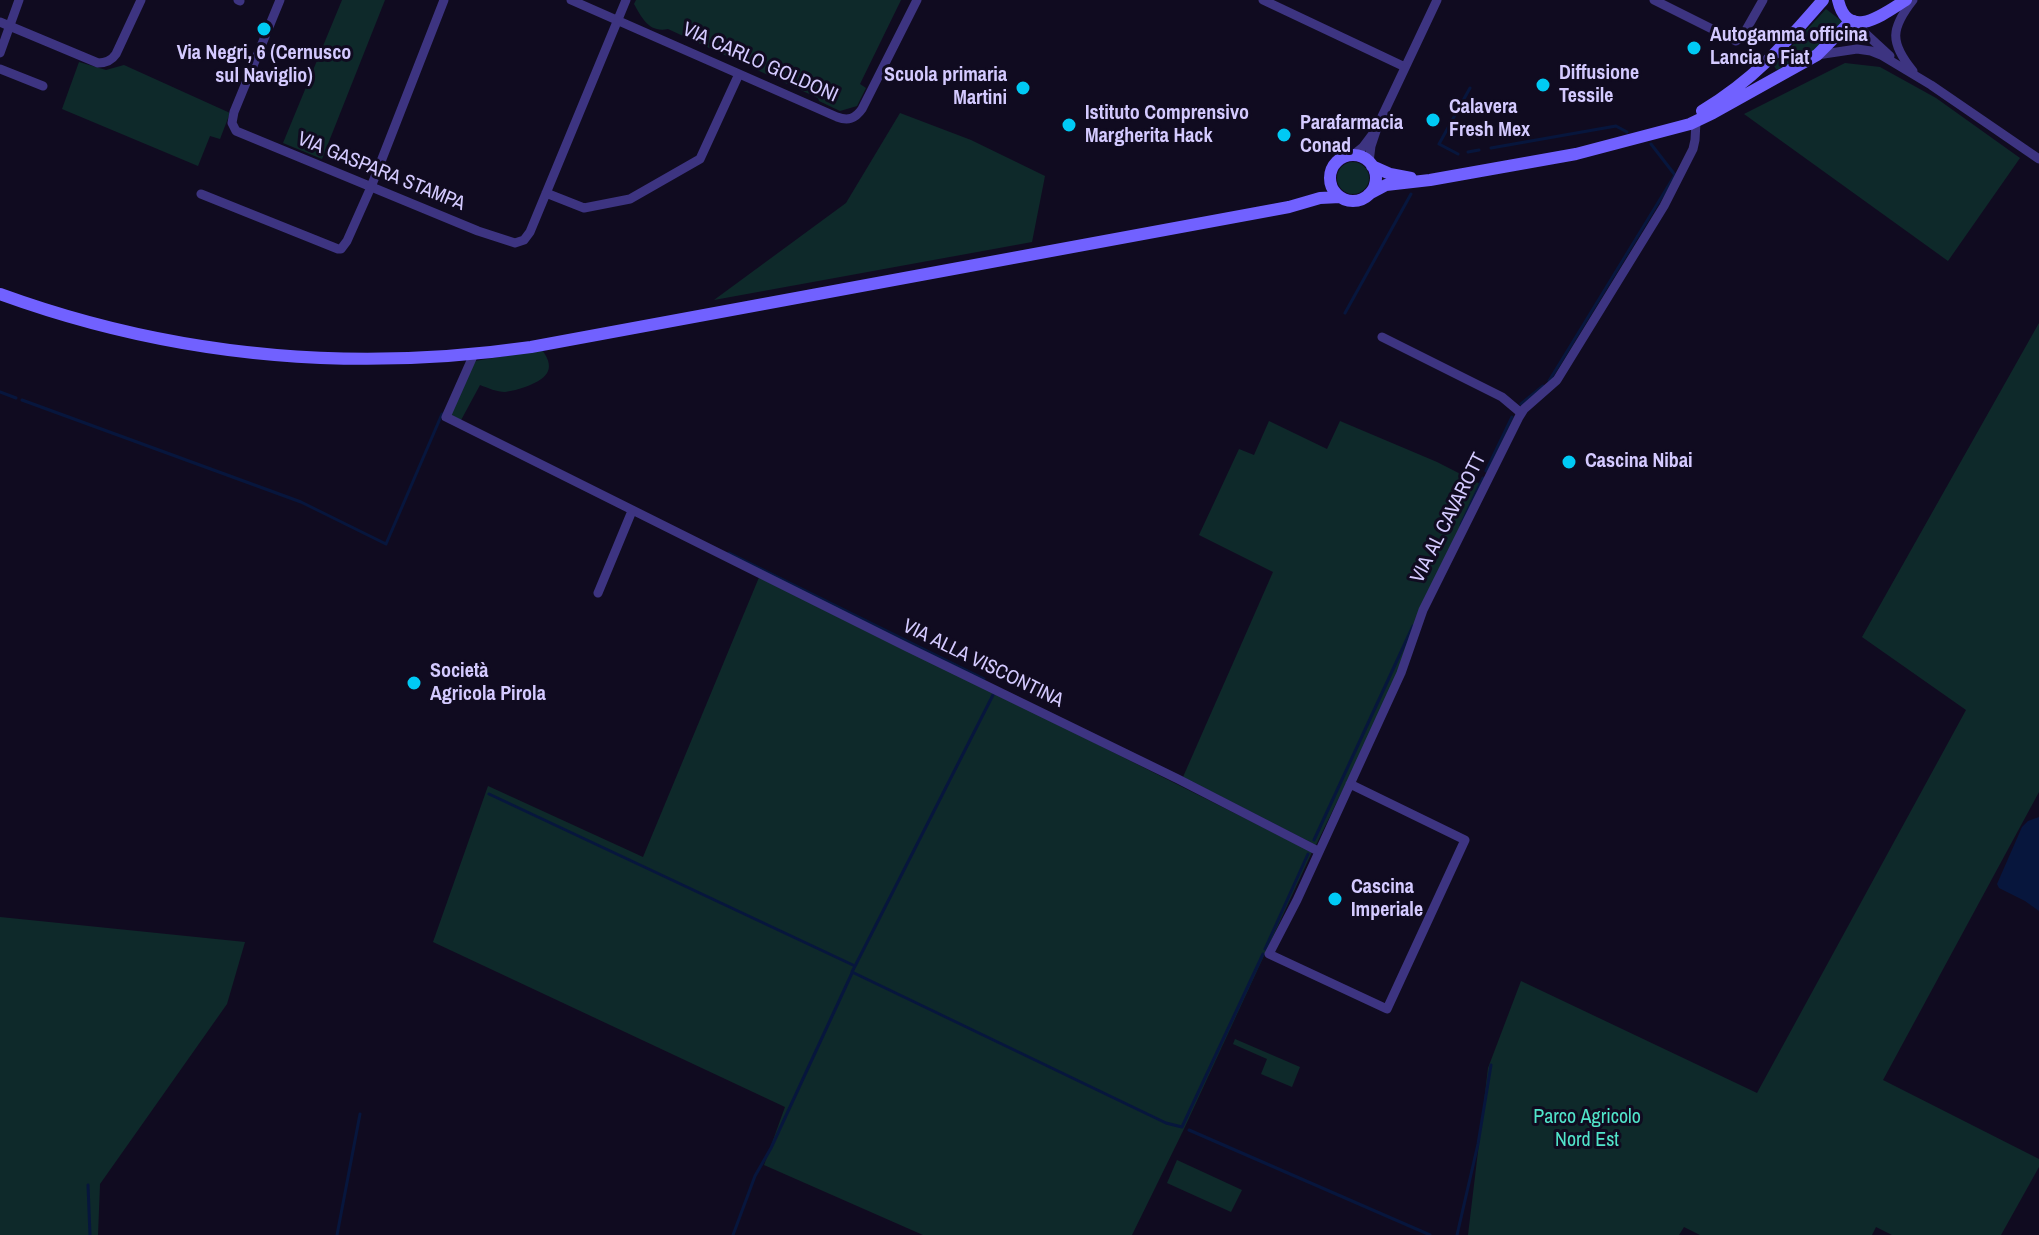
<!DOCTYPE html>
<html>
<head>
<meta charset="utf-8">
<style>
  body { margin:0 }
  canvas { display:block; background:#100b20 }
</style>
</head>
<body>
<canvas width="2039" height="1235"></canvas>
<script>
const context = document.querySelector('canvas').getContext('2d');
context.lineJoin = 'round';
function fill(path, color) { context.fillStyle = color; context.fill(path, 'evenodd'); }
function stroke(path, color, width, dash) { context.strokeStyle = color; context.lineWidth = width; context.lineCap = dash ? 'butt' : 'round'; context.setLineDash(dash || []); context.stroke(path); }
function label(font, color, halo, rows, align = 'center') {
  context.font = font + ' "Archivo Narrow",sans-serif'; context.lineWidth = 6; context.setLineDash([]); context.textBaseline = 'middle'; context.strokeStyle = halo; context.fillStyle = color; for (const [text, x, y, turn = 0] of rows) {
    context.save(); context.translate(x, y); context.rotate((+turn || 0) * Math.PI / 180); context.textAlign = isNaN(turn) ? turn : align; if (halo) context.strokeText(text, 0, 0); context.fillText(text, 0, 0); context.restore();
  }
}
const green = new Path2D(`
  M342,0h43l-63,159 -39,-16z
  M636,0h265l-41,84 6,4 -9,18 -17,5 -21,-10 -1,-3 -150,-69c-19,4 -26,-11 -34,-25z
  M1826,9l26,20 -71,42 -5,-2 -2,-3 2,-3z
  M79,62l27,8 18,-5 106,48 -10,26 -10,-3 -12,30 -136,-57z
  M1845,63l35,4 56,31 84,60 -72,103 -204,-147z
  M900,113l71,27 74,36 -13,66 -318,58 132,-97z
  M1337 178a16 16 0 1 1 32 0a16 16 0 1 1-32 0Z
  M2039,323v469l-156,288 156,79v8l-38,68h-109l-16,-8 -4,8h-172l-16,-8 -5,8h-211l20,-167 33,-87 236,112 209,-383 -104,-73z
  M542,350c16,21 2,30 -17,37 -6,2 -13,4 -20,5 -8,0 -17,-4 -25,-7l-20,37 -13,-6 28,-55z
  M1269,421l58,28 13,-28 97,41 47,24 -100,219 -68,140 -133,-68 90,-205 -74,-37 40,-86 15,6z
  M760,575l552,277 -129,279 -51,104h-209l-159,-70 21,-58 -352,-165 55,-156 155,71z
  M0,917l245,25 -18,62 -127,180 -2,51h-98z
  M1235,1039l65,28 -8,20 -31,-13 6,-15 -34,-15z
  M1177,1160l65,30 -11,22 -64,-29z`);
const water = new Path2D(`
  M2039,817v94l-14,-10 -26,-13 -2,-4 25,-57 6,-6z`);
const stream = new Path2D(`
  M1491,148l125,-22 11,6
  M1468,152l11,-2
  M1458,154l-19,-10 31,-56
  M1345,313l66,-119
  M1549,381l126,-206 -24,-31
  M0,392l16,6
  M22,400l279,102 85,42 56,-130
  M1521,404l22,-18
  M1486,471l26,-54
  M1461,525l22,-47
  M729,553l255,126
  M993,695l-141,277 314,151 16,4 81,-173
  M489,794l366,172
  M1314,840l99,-214
  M1265,949l43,-95
  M1189,1130l241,105
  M88,1185l2,50
  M337,1235l23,-121
  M733,1235l22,-59 16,-28 81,-175
  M1457,1235l21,-91 13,-79`);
const minor = new Path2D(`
  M238,0l2,1
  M280,0l-46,112 -2,11 4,8 242,100 37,12 9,-3 6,-8 96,-232
  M571,0l266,117c11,4 18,2 25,-8l55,-109
  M1263,0l142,67
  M1654,0l82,41 6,-4 21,-37
  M1856,21l9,12 25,23
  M0,22l98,41c8,0 14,-3 18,-9l25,-54
  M0,53l19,-53
  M1817,55l40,-6 14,2 10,4 50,30 108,74
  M0,69l43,17
  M1913,71c-24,-29 -22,-43 0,-71
  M1353,155l10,-8 9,-12
  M1369,162l2,-16 7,-21 59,-125
  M546,193l38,15 46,-9 70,-40 39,-85
  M201,194l137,55h3l6,-8 24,-54 73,-187
  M1382,337l120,60 19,16
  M474,354l-28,63 461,230 271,132 140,72
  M598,593l34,-82
  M1350,784l115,56 -78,169 -118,-55 28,-54 104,-227 22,-63 96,-193 5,-8 33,-29 107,-174 29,-57 2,-9 1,-18`);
const secondary = new Path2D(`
  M1838,0c10,43 47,13 68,0
  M1702,111c53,-32 81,-65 121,-111
  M1330 178a23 23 0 1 1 46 0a23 23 0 1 1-46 0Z
  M1372,166l18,8 21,4
  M1369,194l17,-9 44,-5 146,-26 114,-30 23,-11 104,-58 29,-29 8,-5
  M0,294c173,63 349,79 531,53l758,-140 31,-9 20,-1`);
const markers = [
  [264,29,8,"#00caf5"],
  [1694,48,8,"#00caf5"],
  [1543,85,8,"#00caf5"],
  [1023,88,8,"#00caf5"],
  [1433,120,8,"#00caf5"],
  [1069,125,8,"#00caf5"],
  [1284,135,8,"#00caf5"],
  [1569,462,8,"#00caf5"],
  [414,683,8,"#00caf5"],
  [1335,899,8,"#00caf5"]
];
const poiNames = [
  ["Autogamma officina",1710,36],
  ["Lancia e Fiat",1710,59],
  ["Via Negri, 6 (Cernusco",264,54,"center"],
  ["sul Naviglio)",264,77,"center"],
  ["Diffusione",1559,74],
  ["Tessile",1559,97],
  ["Scuola primaria",1007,76,"right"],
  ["Martini",1007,99,"right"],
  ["Calavera",1449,108],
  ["Fresh Mex",1449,131],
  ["Istituto Comprensivo",1085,114],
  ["Margherita Hack",1085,137],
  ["Parafarmacia",1300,124],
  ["Conad",1300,147],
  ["Cascina Nibai",1585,462],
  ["Società",430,672],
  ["Agricola Pirola",430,695],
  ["Cascina",1351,888],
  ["Imperiale",1351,911]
];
const streetNames = [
  ["VIA CARLO GOLDONI",760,63,24],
  ["VIA GASPARA STAMPA",381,172,22],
  ["VIA AL CAVAROTT",1449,518,-63],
  ["VIA ALLA VISCONTINA",983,664,26]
];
const parkNames = [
  ["Parco Agricolo",1587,1118],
  ["Nord Est",1587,1141]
];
fill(green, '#0e292a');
fill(water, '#07163d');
stroke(stream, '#07163d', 3);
stroke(minor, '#3d3481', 9);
stroke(secondary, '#7161ff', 12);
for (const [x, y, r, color] of markers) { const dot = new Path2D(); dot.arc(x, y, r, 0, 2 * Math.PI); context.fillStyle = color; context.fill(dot); stroke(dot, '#100b20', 3); }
label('bold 20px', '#d4caff', '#100b20', poiNames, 'left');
label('20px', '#d4caff', '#100b20', streetNames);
label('20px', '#51e4ca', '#100b20', parkNames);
</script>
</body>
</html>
